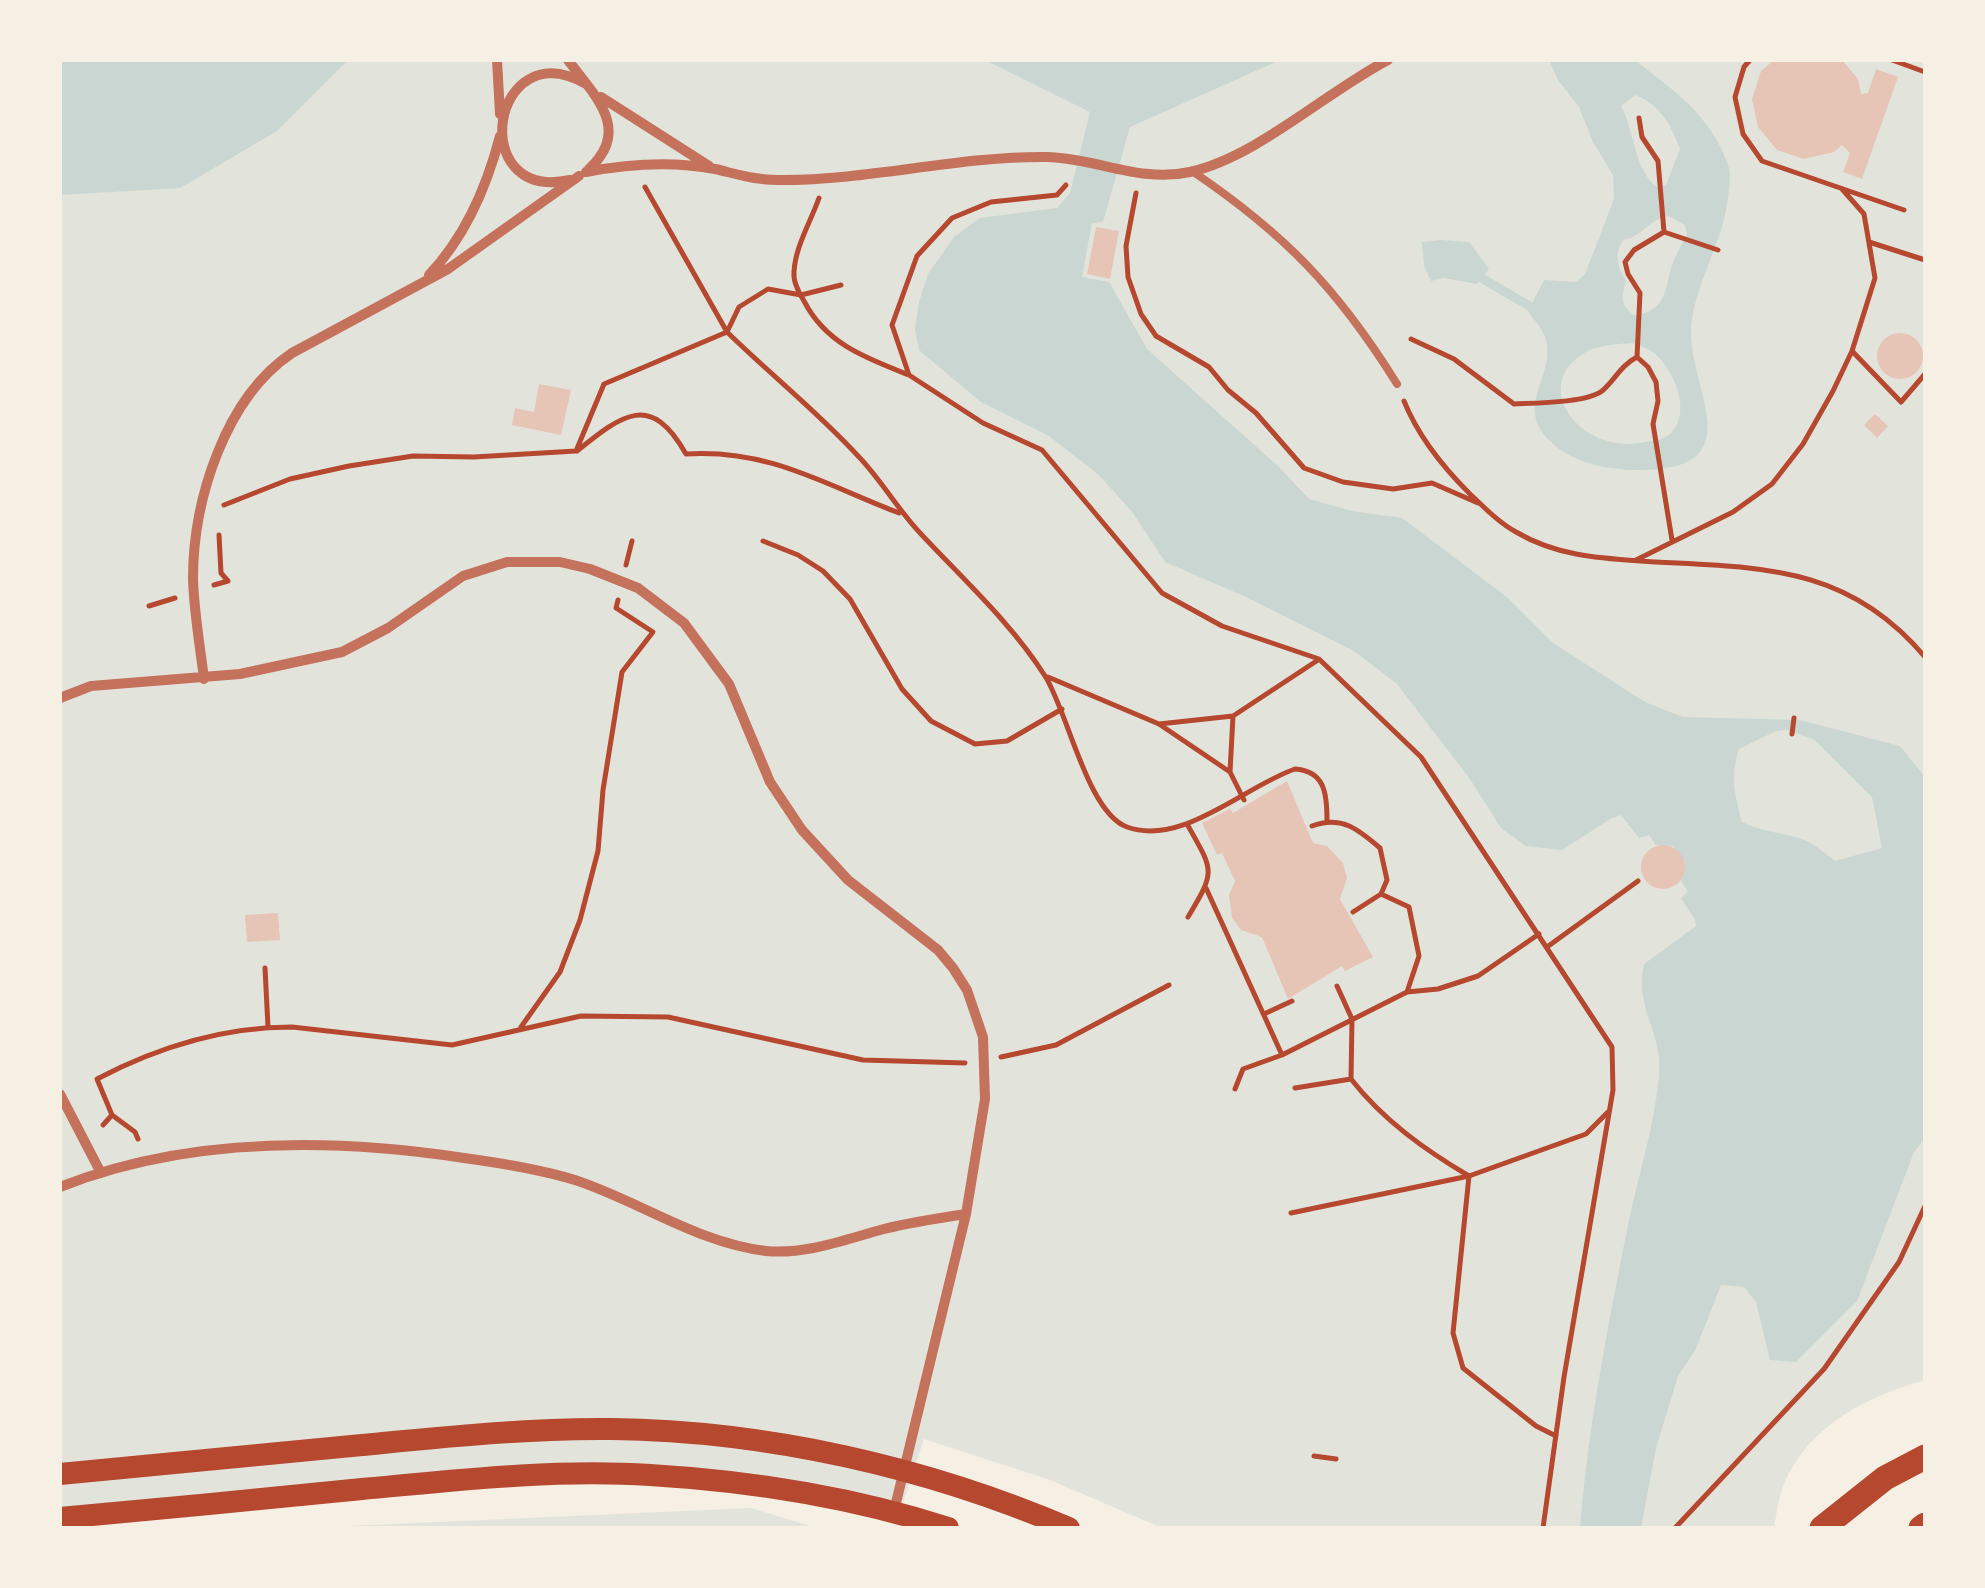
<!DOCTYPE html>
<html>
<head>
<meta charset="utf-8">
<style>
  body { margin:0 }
  #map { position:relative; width:1985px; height:1588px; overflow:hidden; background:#f6efe4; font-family:Raleway,sans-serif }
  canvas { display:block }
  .frame { position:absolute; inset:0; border:62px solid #f6efe4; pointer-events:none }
</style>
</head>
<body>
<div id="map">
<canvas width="1985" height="1588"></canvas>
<div class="frame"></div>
</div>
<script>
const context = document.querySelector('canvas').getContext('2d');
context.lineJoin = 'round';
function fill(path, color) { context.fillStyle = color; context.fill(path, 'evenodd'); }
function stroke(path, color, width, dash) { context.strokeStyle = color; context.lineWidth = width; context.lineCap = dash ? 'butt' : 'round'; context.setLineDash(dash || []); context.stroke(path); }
const green = new Path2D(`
  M60,60h1865v1320c-60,17 -121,48 -143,110 -4,12 -6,26 -8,38h-612l-112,-48 -126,-41 -23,69 -266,-41 -575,46z
  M751,1508l66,20h-513z`);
const water = new Path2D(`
  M60,60h288l-71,71 -97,57 -120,7z
  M985,60h295l-150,67 -27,95 -11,1 -10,54 27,5 38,67 132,118 30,32 43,12 50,7 106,80 45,45 92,59 38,15 117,3 100,26 25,31v361l-11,14 -57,149 -61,61 -26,-2 -14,-58 -12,-15 -23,-2 -26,66 -17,25 -22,72 -15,80h-61c8,-102 28,-203 48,-303 10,-49 27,-100 31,-150 4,-46 -25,-64 -15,-111l52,-38 -1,-6 -14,-22 7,-6 -7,-11 4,-19 -12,-16 -17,-1 -7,-10 -10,3 -18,-23 -9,3 -50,32 -36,-4 -25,-18 -31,-49 -73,-95 -43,-33 -108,-54 -81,-35 -32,-49 -34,-38 -50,-39 -68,-34 -62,-52 -4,-21 4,-27 9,-28 26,-37 26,-19 77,-10 13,-15 20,-81zM1787,730l28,10 57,57 10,51 -47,13c-9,-7 -18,-15 -28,-20 -22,-9 -44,-8 -65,-19 -7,-26 -12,-47 -3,-73l37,-18z
  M1549,60c20,0 68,-5 84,0 6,2 13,9 18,13 34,25 63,51 77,92 4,11 0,33 -2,45 -7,37 -28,71 -34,109 -11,63 70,152 -55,151 -28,0 -64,-7 -85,-27 -41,-38 6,-67 -7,-106 -3,-9 -12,-18 -17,-26l16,-31 32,2 9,-8 29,-75 -1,-24 -20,-33 -14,-35 -21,-27zM1635,95c25,9 36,30 45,54l-14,36 -9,2c-23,-17 -22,-55 -36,-81zM1669,216l16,9 2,10c-4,8 -9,15 -12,23 -12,25 -3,53 -41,57 -14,-10 -13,-18 -8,-34 -9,-15 -12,-26 -3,-41 19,-3 26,-21 46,-24zM1632,343c7,2 15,5 21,9 21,17 40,61 17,82 -8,7 -20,7 -30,9 -60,10 -112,-58 -54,-91 12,-7 32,-8 46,-9z
  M1441,240l28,2 20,27 -12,15 -33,-6 -13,3 -7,-15 -2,-24z`);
const stream = new Path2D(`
  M1483,279l48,28`);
const building = new Path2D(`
  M1774,60h68l16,19 3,15 7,-1 8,-24 22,8 -36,102 -19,-7 7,-19 -8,-8 -8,7 -30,7 -27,-9 -19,-23 -6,-28 9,-28z
  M1096,227l23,4 -9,48 -23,-5z
  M1877 356a23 23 0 1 1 46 0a23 23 0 1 1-46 0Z
  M539,384l32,6 -10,45 -49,-10 3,-17 19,4z
  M1875,414l13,12 -11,12 -13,-13z
  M1287,781l26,62 14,3 16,17 4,15 -7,21 33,58 -28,14 -3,-5 -54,33 -26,-62 -21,-7 -9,-12 -3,-23 6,-14 -13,-28 -5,2 -15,-32 28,-14 3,4z
  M1641 867a22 22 0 1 1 44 0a22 22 0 1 1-44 0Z
  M278,913l2,27 -33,2 -2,-27z`);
const path = new Path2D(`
  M1750,60l-6,7 -9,30 8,37 19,27 142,49
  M1892,60l33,12
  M1066,185l-9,10 -66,7 -39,16 -35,38 -25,69 17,50 74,48 59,27 120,143 60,33 97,33 102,98 191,290 1,43 -49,287 -21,151
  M1136,193l-10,53 2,31 13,37 15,22 53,31 19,23 28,23 48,55 39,14 50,7 39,-6 46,20
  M819,198c-8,23 -24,49 -25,74 -1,9 5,21 10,29 22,43 62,57 105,74
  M1664,232l54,18
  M1869,242l56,18
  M841,285l-40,10 -33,-6 -29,18 -12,25c43,42 92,81 132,125 23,24 39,53 62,77 42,45 91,90 124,142 23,36 42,136 82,151 55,20 118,-41 168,-58 30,2 32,25 32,51
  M1411,339l43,20 60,45c20,-1 72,-1 88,-13 13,-11 18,-25 35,-34l3,-64 -12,-19 -3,-12 9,-12 30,-18 -6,-71 -16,-24 -3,-19
  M1852,351l49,51 24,-28
  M1637,357l11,10 8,15 2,19 -5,23 19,116
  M1404,401c14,35 38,65 65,92 15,14 29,29 47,39 39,23 80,26 124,29 113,7 205,0 285,96
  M577,451c46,-37 74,-59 109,3 84,-5 137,30 213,59
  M224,505l66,-26 59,-13 64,-10 61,1 102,-6 28,-67 123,-52 -82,-145
  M763,541l35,14 25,16 27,28 52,90 29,32 44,23 32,-3 55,-32
  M1636,560l97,-48 39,-28 31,-40 30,-53 19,-40 23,-73 -11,-64 -22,-25
  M626,565l6,-24
  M214,585l14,-4 -7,-8 -2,-38
  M149,606l26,-8
  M1048,677l111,47 71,48 14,28
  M1233,716l85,-56
  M1159,724l74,-8 -3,56
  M1792,734l2,-16
  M1187,824c27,48 29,46 1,93
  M1312,826c29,-11 46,3 68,22l7,32 -6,14
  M1206,888l76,167
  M1353,912l28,-18 28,13 10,49 -12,36
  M1547,947l91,-66
  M265,968l3,59
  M1264,1014l28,-13
  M521,1027l39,-55 20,-52 18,-69 5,-61 19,-118 31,-40 -37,-24 2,-8
  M1001,1057l55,-12 113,-60
  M1351,1079c32,41 74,71 118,97l-16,157 10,35 73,58 20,10
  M1295,1088l56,-9 1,-60 -15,-33
  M1235,1089l8,-20 39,-14 125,-63 31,-3 40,-13 61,-42
  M103,1125l9,-10
  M138,1139l-3,-7 -23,-17 -15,-36c61,-32 126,-52 195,-52l160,18 129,-29 87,1 195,43 102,3
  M1291,1213l178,-37 117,-42 22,-22
  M1314,1456l22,3
  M1675,1528l149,-159 75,-107 26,-56`);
const service = new Path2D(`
  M1192,171c93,63 146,118 205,213`);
const minor = new Path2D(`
  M497,60l3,54
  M568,60c25,34 65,69 21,109
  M601,97l108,69
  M586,172c41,-8 87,-11 129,-3 22,5 43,12 67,11 89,0 176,-24 265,-23 50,1 92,26 143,15 67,-15 136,-80 198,-112
  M570,180c-105,23 -79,-150 16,-96
  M429,275c36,-38 58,-89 71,-139
  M204,679c-4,-33 -10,-67 -11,-100 0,-79 32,-181 99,-226l156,-84 131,-93
  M60,698l31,-12 149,-12 102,-22 46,-24 75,-52 44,-14h53l30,7 48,19 46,35 45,61 41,98 32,48 46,50 90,70 15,18 14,22 16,47 2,62 -19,115 -72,297
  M60,1094l41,79
  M60,1187c126,-50 272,-49 404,-29 37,5 75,11 111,22 64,21 123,63 191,71 40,4 80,-12 118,-22 28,-7 55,-11 82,-15`);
const primary = new Path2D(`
  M60,1474c101,-10 201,-19 302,-29 83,-8 167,-17 250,-16 156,2 314,38 457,99
  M60,1518c101,-9 201,-19 302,-29 96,-9 192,-20 288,-14 100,6 202,22 298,53`);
const motorway = new Path2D(`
  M1822,1528l63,-50 40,-21
  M1921,1528l4,-3`);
fill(green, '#e2e4dc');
fill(water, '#c9d6d2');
stroke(stream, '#c9d6d2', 9);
fill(building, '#e6c5b7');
stroke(path, '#b5482f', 5);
stroke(service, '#c5725c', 8);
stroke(minor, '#c5725c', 10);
stroke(primary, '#b5482f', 22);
stroke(motorway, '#b5482f', 25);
</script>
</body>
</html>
